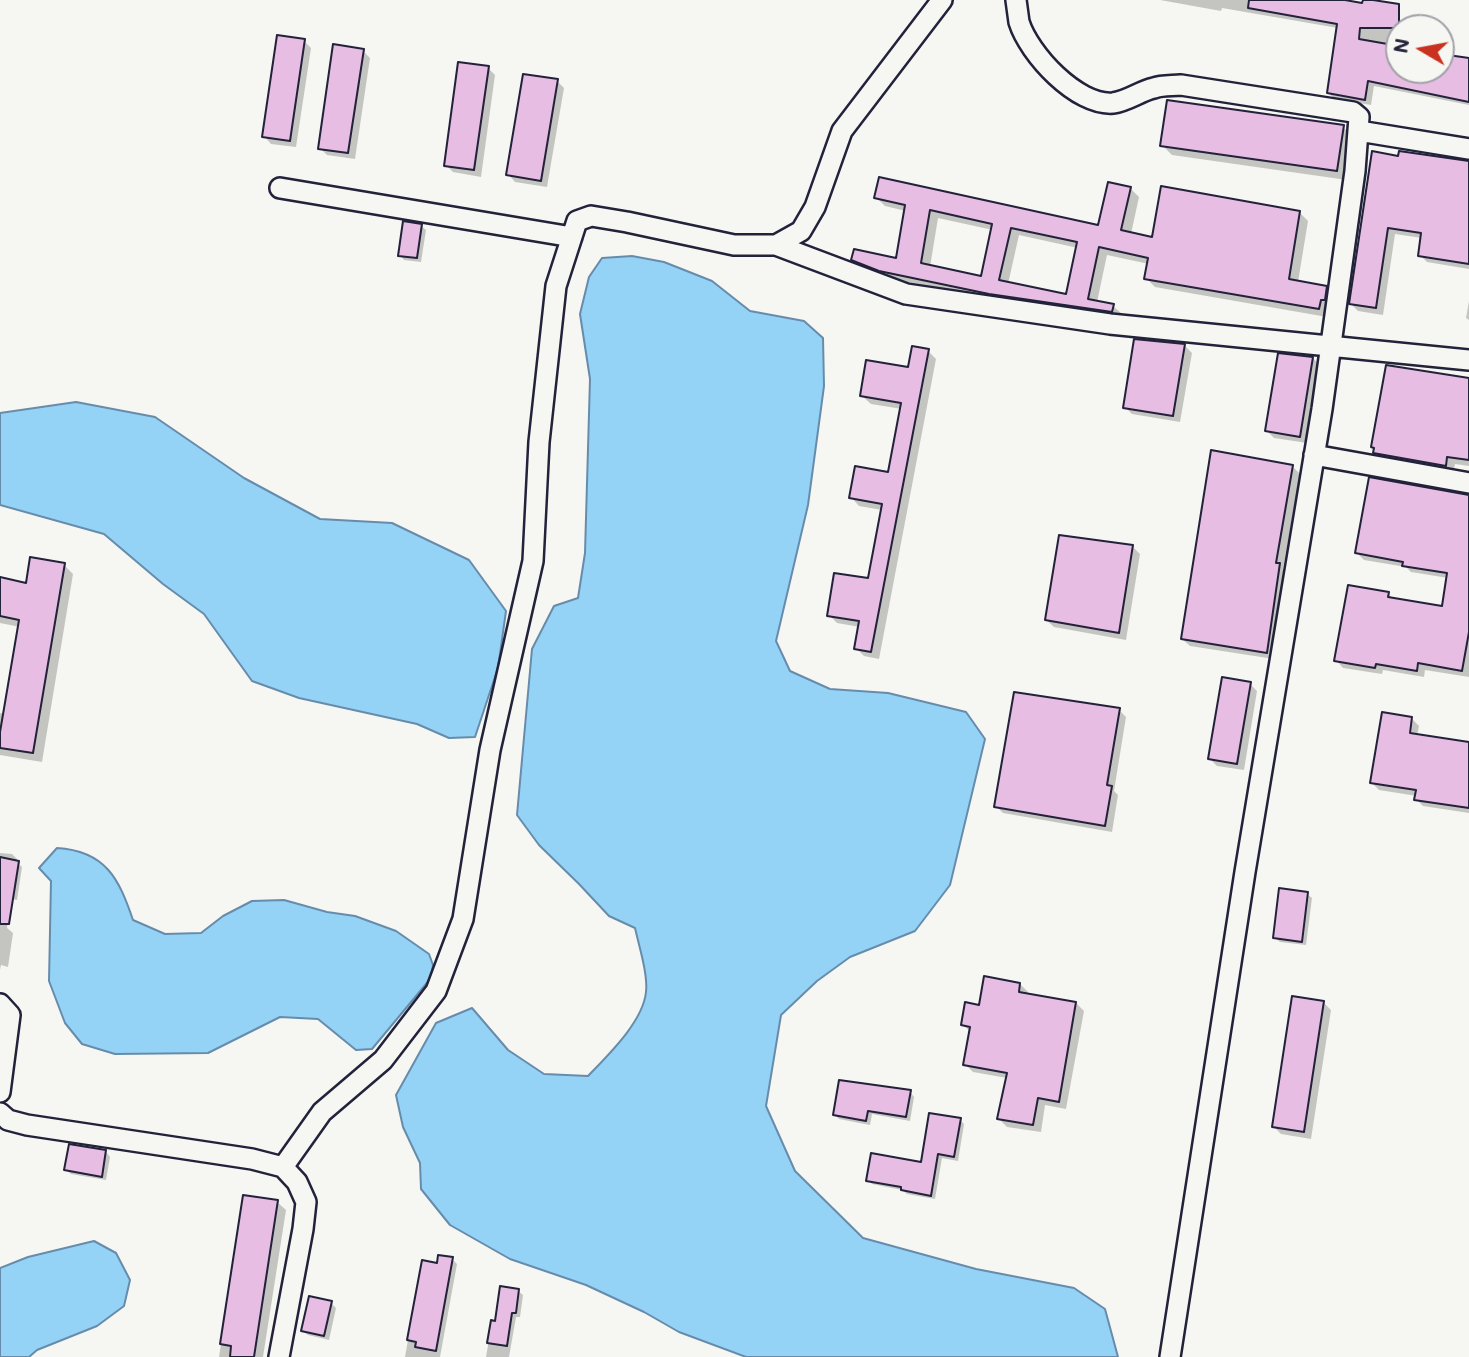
<!DOCTYPE html>
<html>
<head>
<meta charset="utf-8">
<style>
  body { margin:0 }
  #map { position:relative; width:1469px; height:1357px; overflow:hidden; background:#f6f6f2; font-family:Mali,sans-serif }
  canvas { display:block }
  .north { position:absolute; left:1385px; top:14px; width:70px; height:70px; box-sizing:border-box; background:#f6f6f2; border:2px solid #a1a1a9; border-radius:50%; rotate:280deg; font-size:19px; font-weight:700; line-height:28px; text-align:center; color:#22223b }
  .north::after { content:''; display:block; margin:auto; width:24px; height:32px; background:#c8321e; clip-path:polygon(50% 0,100% 100%,50% 72%,0 100%) }
</style>
</head>
<body>
<div id="map">
<canvas width="1469" height="1357"></canvas>
<div class="north">N</div>
</div>
<script>
const context = document.querySelector('canvas').getContext('2d');
context.lineJoin = 'round';
function fill(path, color) { context.fillStyle = color; context.fill(path, 'evenodd'); }
function stroke(path, color, width, dash) { context.strokeStyle = color; context.lineWidth = width; context.lineCap = dash ? 'butt' : 'round'; context.setLineDash(dash || []); context.stroke(path); }
const water = new Path2D(`
  M632,256l32,6 48,19 38,30 54,10 19,17 1,48 -16,119 -32,136 14,30 40,18 58,4 78,19 19,27 -35,146 -35,46 -65,26 -33,24 -36,34 -15,91 29,65 68,67 113,31 98,19 31,21 13,48h-372l-67,-25 -35,-20 -58,-27 -76,-26 -60,-34 -29,-36 -1,-26 -17,-36 -7,-32 40,-72 36,-15 36,42 36,24 44,2c19,-20 55,-54 58,-84 2,-18 -7,-46 -11,-64l-26,-12 -30,-32 -40,-39 -22,-30 15,-166 22,-43 24,-8 7,-45 5,-174 -10,-65 9,-37 13,-19z
  M76,402l79,15 89,61 76,41 72,4 77,37 37,51 -8,57 -23,69 -26,1 -32,-14 -118,-26 -47,-17 -48,-67 -41,-30 -59,-50 -104,-29v-92z
  M57,848c49,3 62,31 76,72l32,14 36,-1 22,-17 29,-15 32,-1 43,12 28,4 41,15 33,23 4,11 -2,13 -59,71 -16,1 -38,-31 -38,-2 -72,36 -93,1 -33,-10 -17,-21 -16,-42 2,-100 -12,-13z
  M94,1241l22,12 14,27 -6,26 -27,20 -60,24 -8,7h-29v-89l28,-11z`);
const shadow = new Path2D(`
  M1160,0h175l49,21 31,7h-16v42h42v-15l28,5v45l-95,-19 -3,19 -36,-6 -7,-6 10,-65 -116,-20 -1,3z
  M304,41l7,7 -15,99 -25,-3 -7,-8z
  M363,51l7,7 -15,101 -28,-4 -7,-7z
  M488,68l7,7 -14,102 -28,-5 -7,-7z
  M557,81l7,7 -17,99 -32,-5 -7,-8z
  M1343,127l10,10 -6,43 -175,-25 -10,-10z
  M1399,158l70,4v107l-42,-7 -7,-7 2,-17 -27,-4 -12,81 -25,-4 -7,-7z
  M1130,188l9,9 -8,37 22,5 147,-26 8,8 -10,61 28,6 9,9 -8,20 -172,-30 -9,-9 3,-14 -42,-9 -10,47 16,4 9,8 -2,6 -121,-18 -110,-23 -27,-10 -9,-9h45l8,-49 -21,-5 -9,-9 223,30zM938,218l55,12 -11,48 -52,-11zM1019,235l59,13 -10,48 -60,-12z
  M421,226l5,4 -5,32 -17,-2 -4,-5z
  M1469,301v19l-3,-2z
  M1185,346l7,7 -12,69 -48,-8 -7,-7z
  M928,351l8,8 -57,300 -15,-3 -8,-8 4,-21 -23,-4 -8,-8 40,-35 13,-70 -23,-4 -8,-9 38,-23 13,-65 -31,-5 -9,-8 47,-27z
  M1313,358l7,8 -13,77 -33,-5 -7,-7z
  M1469,380v86l-14,-2 -2,9 -70,-12 -8,-8z
  M1292,466l8,8 -17,95 4,3 -13,87 -84,-13 -8,-7z
  M1469,496v181l-44,-7 -1,7 -41,-7 -1,4 -39,-6 -7,-8 52,-66 6,5 49,9 5,-30 -37,-6 -5,-5 -42,-7 -7,-7z
  M1133,547l7,7 -14,86 -72,-13 -8,-7z
  M64,565l9,9 -31,188 -42,-7v-42l5,1 15,-87 -20,-4v-44l27,6z
  M1250,684l7,7 -13,79 -27,-4 -7,-7z
  M1119,710l7,7 -12,74 4,4 -6,37 -109,-19 -7,-7z
  M1411,718l8,8 -2,10 52,8v69l-46,-7 -7,-7 1,-3 -38,-6 -7,-7z
  M0,853l12,1 5,5 -1,3 6,5 -5,33 -6,-1 -4,29 6,5 -5,34 -7,-2 -1,5z
  M1307,894l5,4 -6,47 -26,-3 -5,-4z
  M1020,984l8,8 -1,3 49,8 8,8 -18,98 -21,-4 -4,27 -34,-5 -8,-8 8,-41 -34,-6 -8,-8 6,-32 -8,-7 17,-18z
  M1324,1003l7,7 -20,129 -30,-5 -7,-7z
  M910,1092l4,5 -4,24 -38,-7 -2,11 -31,-6 -4,-4z
  M960,1120l4,4 -6,37 -16,-3 -7,41 -28,-5 -5,-4 -30,-6 -4,-4 54,-16z
  M106,1152l4,5 -4,23 -35,-6 -5,-4z
  M244,1197l33,5 9,8 -23,147h-44z
  M452,1259l5,5 -17,93h-35l8,-46 25,-46z
  M518,1291l5,4 -3,22h-4l-7,40h-23l6,-35 5,1z
  M331,1303l5,5 -7,32 -21,-5 -5,-4z`);
const building = new Path2D(`
  M1249,0h96l17,3 1,-3h10l26,4v24h-39l-1,11 40,7v24h42v-16l28,4v44l-101,-21 -3,19 -38,-7 10,-69 -89,-16z
  M277,35l28,4 -15,102 -28,-4z
  M333,44l31,5 -16,104 -30,-4z
  M458,62l31,4 -15,104 -30,-4z
  M523,74l35,5 -17,102 -35,-6z
  M1167,100l177,25 -7,46 -177,-25z
  M1372,151l26,5 1,-5 70,10v103l-51,-8 3,-23 -33,-5 -12,80 -27,-4z
  M879,177l219,48 10,-43 23,5 -10,43 31,7 9,-51 139,25 -11,68 38,7 -2,14h-4l-2,9 -175,-30 4,-21 -49,-11 -11,52 26,5 -2,8 -123,-18 -110,-23 -28,-11 3,-11 42,9 9,-53 -31,-7zM930,210l62,14 -11,52 -60,-13zM1011,228l66,14 -11,52 -67,-14z
  M403,221l19,3 -5,34 -19,-2z
  M1134,339l51,5 -12,72 -50,-8z
  M912,346l17,3 -58,303 -17,-3 5,-28 -32,-5 7,-43 34,5 14,-74 -33,-6 6,-32 33,6 13,-69 -41,-7 6,-36 42,7z
  M1278,353l35,4 -13,80 -35,-6z
  M1386,365l83,13v82l-22,-3 -1,9 -73,-13 1,-5 -3,-1z
  M1211,450l82,15 -17,98h4l-13,90 -86,-14z
  M1369,477l100,18v137l-7,39 -44,-8 -1,8 -41,-7 -1,4 -41,-7 14,-76 41,7 -1,5 54,9 5,-33 -45,-7 1,-4 -48,-9z
  M1059,535l74,10 -14,88 -74,-13z
  M30,557l35,6 -32,190 -33,-5v-16l19,-112 -19,-4v-39l26,6z
  M1222,677l29,5 -14,82 -29,-5z
  M1014,692l106,16 -13,77 5,1 -7,40 -111,-19z
  M1382,712l30,5 -2,16 59,9v66l-55,-8 2,-10 -46,-7z
  M0,857l19,4 -10,63h-9z
  M1279,888l29,4 -6,50 -29,-4z
  M984,976l36,7 -1,9 57,10 -17,100 -21,-4 -5,27 -36,-6 10,-46 -44,-8 7,-38 -9,-2 4,-23 14,3z
  M1292,996l32,5 -20,131 -32,-5z
  M839,1080l72,10 -5,27 -38,-6 -2,10 -33,-6z
  M929,1113l32,5 -7,39 -16,-3 -7,42 -30,-6v-3l-35,-6 5,-28 50,9z
  M69,1144l37,6 -4,27 -38,-7z
  M243,1195l35,5 -24,157h-24l1,-11 -11,-2z
  M438,1255l15,2 -17,94 -21,-4 1,-5 -9,-2 15,-80 15,3z
  M500,1286l19,3 -3,24h-4l-5,33 -20,-3 4,-23 4,1z
  M309,1296l23,5 -8,35 -23,-5z`);
const minor = new Path2D(`
  M1016,0c1,7 2,15 3,22 10,32 58,84 94,81 15,-2 27,-12 41,-15 8,-3 18,-2 27,-3l172,27 6,5 -4,54 -33,238 -77,463 -75,485
  M1359,131l110,18
  M280,188l292,49
  M776,245l130,49 204,30 359,36
  M1314,455l155,28
  M0,1004l10,11 -10,77
  M0,1113l8,7 19,5 225,34 31,8 14,15 9,20 -3,27 -24,128
  M283,1167l39,-55 61,-52 53,-69 27,-72 27,-169 43,-189 6,-119 17,-156 21,-65 14,-5 36,6 107,23h42l25,-14 14,-24 27,-76 100,-131`);
fill(water, '#95d3f6');
stroke(water, '#678cab', 2);
fill(shadow, '#0003');
fill(building, '#e8bde3');
stroke(building, '#22223b', 2);
stroke(minor, '#22223b', 24);
stroke(minor, '#f6f6f2', 19);
</script>
</body>
</html>
